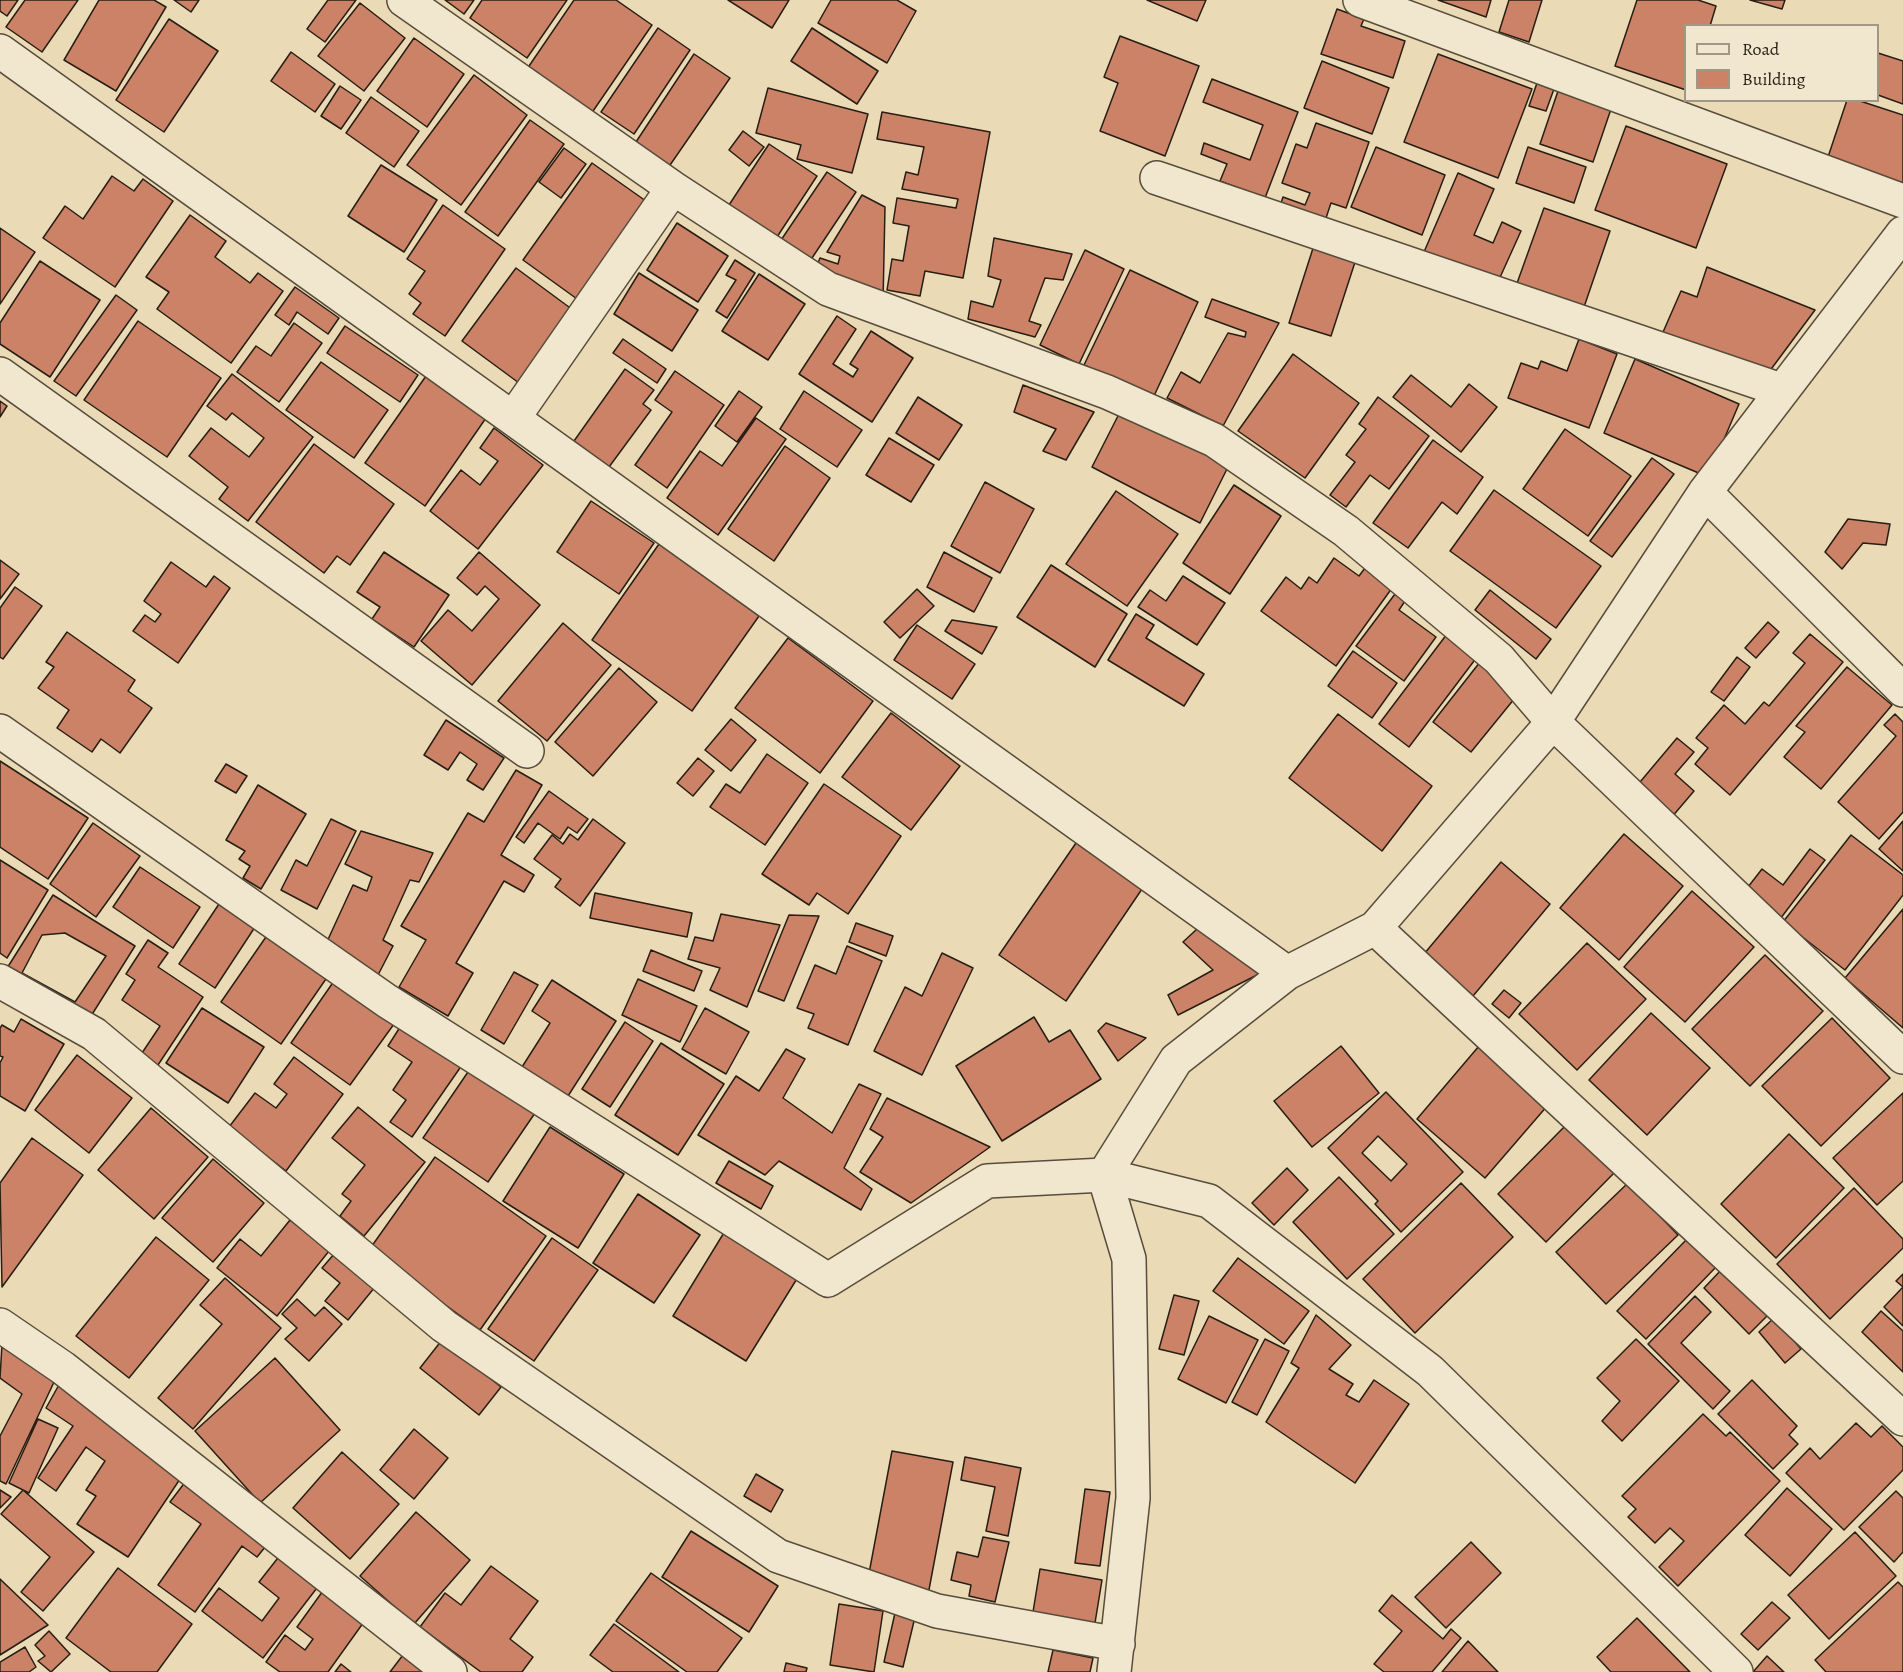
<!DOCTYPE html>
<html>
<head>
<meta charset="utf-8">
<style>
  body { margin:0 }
  #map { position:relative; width:1903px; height:1672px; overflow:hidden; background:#eadab5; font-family:Alegreya,serif }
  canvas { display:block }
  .legend { position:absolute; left:1684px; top:24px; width:195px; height:78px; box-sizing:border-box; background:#f1e7cf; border:2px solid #a09784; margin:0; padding:8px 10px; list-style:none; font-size:18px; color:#271e14 }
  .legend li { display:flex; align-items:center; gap:12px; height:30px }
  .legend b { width:30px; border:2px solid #a09784 }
</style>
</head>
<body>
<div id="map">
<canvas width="1903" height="1672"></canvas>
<ul class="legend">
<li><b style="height:8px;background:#f1e7cf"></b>Road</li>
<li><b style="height:16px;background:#cc8267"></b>Building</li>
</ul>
</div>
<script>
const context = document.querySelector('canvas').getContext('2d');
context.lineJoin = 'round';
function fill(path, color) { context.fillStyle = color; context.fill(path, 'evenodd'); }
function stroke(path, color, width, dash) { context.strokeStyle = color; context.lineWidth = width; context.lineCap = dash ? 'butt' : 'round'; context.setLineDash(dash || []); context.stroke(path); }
const building = new Path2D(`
  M0,0h18l-11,16 -7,-5z
  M25,0h53l-36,52 -36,-25z
  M99,0h55l12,7 -50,84 -52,-31z
  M174,0h25l-8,12z
  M328,0h28l-31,42 -18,-13z
  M445,0h29l-10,14z
  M482,0h85l-40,58 -57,-40z
  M574,0h42l36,25 -61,89 -64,-45z
  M728,0h61l-17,28z
  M831,0h66l19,11 -29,52 -69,-40z
  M1147,0h59l-9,21z
  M1438,0h53l-5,17z
  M1509,0h33l-13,42 -30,-10z
  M1637,0h61l18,6 -6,20h-24v64l-71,-24z
  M1750,0h35l-3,9z
  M360,3l45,35 -41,53 -46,-35z
  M1337,9l27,10 -3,7 44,15 -12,37 -72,-24z
  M169,19l49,32 -54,81 -48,-32z
  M658,28l32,22 -56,84 -33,-22z
  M812,28l66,43 -21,33 -66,-43z
  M1120,36l79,30 -34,90 -65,-25 18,-48 -14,-6z
  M414,38l50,36 -37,53 -50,-36z
  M291,52l44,32 -20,28 -44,-31z
  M1878,53l25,8v43l-25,-9z
  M694,54l36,24 -62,90 -34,-23z
  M1438,54l94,35 -34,89 -94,-36z
  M1322,61l67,27 -17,46 -68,-26z
  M474,75l53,40 -66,90 -54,-40z
  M1212,79l86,33 -33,86 -45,-17 7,-17 -26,-10 3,-11 46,17 13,-35 -60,-23z
  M1537,83l17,6 -8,22 -17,-5z
  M340,86l21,14 -20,29 -20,-13z
  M768,88l100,26 -16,59 -55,-14 4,-14 -45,-12z
  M1558,91l53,18 -18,53 -53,-18z
  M371,97l48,34 -25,36 -48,-34z
  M1847,100h10l46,15v71l-76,-26z
  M882,112l108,20 -27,146 -38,-7 -5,25 -33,-6 5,-31 11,2 6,-35 -16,-3 4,-25 59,10 2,-9 -56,-10 4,-17 12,3 6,-28 -47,-8z
  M530,120l34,24 -66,92 -33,-24z
  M1316,123l53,19 -23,66 -15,-5 -7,21 -45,-15 4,-12 22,8 5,-12 -28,-10 14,-39 11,4z
  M1626,126l101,38 -31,84 -101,-38z
  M743,131l21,16 -15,19 -20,-16z
  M769,144l48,32 -40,61 -48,-32z
  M1376,147l69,28 -23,60 -71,-28z
  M1528,147l58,20 -12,36 -58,-20z
  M564,148l22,16 -25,34 -22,-16z
  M592,163l61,43 -69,98 -61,-44z
  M381,165l56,35 -33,52 -56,-36z
  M827,172l29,20 -50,75 -29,-21z
  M1458,173l36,16 -20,46 19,8 9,-21 19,9 -24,53 -73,-32z
  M112,176l22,15 9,-12 30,22 -58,86 -72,-49 22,-32 18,13z
  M862,195l23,12 -2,96 -68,-33 5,-12 18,6 2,-8 -13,-4z
  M443,205l62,44 -60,87 -32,-22 8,-11 -12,-9 16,-23 -18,-12z
  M1544,208l66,23 -27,79 -67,-24z
  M190,215l36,26 -11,16 35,26 8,-10 25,18 -52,72 -74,-54 12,-17 -23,-15z
  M677,223l51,33 -30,46 -51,-32z
  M0,228l35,24 -35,52z
  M994,238l78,16 -9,26 -18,-2 -16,43 12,4 -6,12 -67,-18 3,-18 22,6 8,-27 -13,-4z
  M1315,242l42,14 -26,80 -42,-13z
  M1085,250l39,19 -45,95 -39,-19z
  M735,260l20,13 -28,45 -11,-7 20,-31 -10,-5z
  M40,261l60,39 -50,77 -50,-33v-21z
  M1707,267l108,43 -49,66 -106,-37 21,-48 16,6z
  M516,268l57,42 -54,73 -57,-42z
  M1130,270l68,32 -45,96 -69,-33z
  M639,273l59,37 -26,41 -58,-37z
  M759,274l46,30 -37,56 -46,-29z
  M295,287l44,31 -11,16 -31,-22 -8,13 -14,-10z
  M116,295l21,15 -61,86 -22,-15z
  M1212,299l67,24 -56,103 -56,-28 14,-26 19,11 28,-50 17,4 1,-5 -41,-15z
  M837,316l19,13 -23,35 20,13 5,-8 -8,-5 21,-33 42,27 -41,64 -73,-48z
  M138,321l83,57 -54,79 -83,-57z
  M294,323l28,20 -43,59 -42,-30 19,-26 15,10z
  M345,326l73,49 -18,27 -73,-49z
  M623,339l43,30 -9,14 -44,-30z
  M1579,339l38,15 -28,74 -81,-30 13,-35 17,6 3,-8 26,10z
  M1293,354l66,49 -54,75 -67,-47z
  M1635,359l104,45 -31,73 -104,-44z
  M321,362l67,48 -34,48 -68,-48z
  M625,369l29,21 -11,14 8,6 -42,57 -35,-26z
  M675,371l49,34 -57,83 -32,-23 37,-53 -17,-12z
  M232,374l81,63 -65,84 -29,-22 9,-12 -39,-31 22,-28 38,29 15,-19 -32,-25 -6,7 -19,-14z
  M1411,375l40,32 18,-23 28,23 -36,45 -68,-55z
  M426,376l60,42 -61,88 -60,-43z
  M1023,385l71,27 -28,48 -23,-9 13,-22 -42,-17z
  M739,391l23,16 -25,35 -22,-16z
  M804,391l58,39 -25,37 -57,-38z
  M918,397l44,28 -23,35 -43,-27z
  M1378,397l51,39 -40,53 -19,-14 -24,32 -16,-12 25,-33 -9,-7 20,-26 -7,-5z
  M0,401l7,5 -7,11z
  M1122,408l108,55 -30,60 -108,-56z
  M756,418l30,21 -68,96 -51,-37 33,-47 22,15z
  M494,428l49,37 -65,84 -48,-38 31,-41 19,15 18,-24 -18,-13z
  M1565,429l66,47 -43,60 -65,-47z
  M889,438l45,27 -23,37 -45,-27z
  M1433,440l50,37 -26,37 -15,-12 -34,46 -35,-25z
  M314,444l80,60 -44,61 -13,-9 -13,17 -68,-51z
  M785,446l45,32 -56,83 -46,-32z
  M1652,458l22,16 -62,83 -22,-16z
  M985,482l49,27 -34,64 -49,-27z
  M1234,485l47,31 -51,78 -47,-31z
  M1494,490l107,76 -45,62 -106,-77z
  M1116,491l62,43 -51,72 -61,-42z
  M591,501l63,42 -35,51 -62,-42z
  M1848,519l42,5 -4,21 -23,-2 -21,26 -17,-17z
  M659,544l100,72 -67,95 -100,-71z
  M384,552l65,43 -35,52 -42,-28 8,-12 -23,-15z
  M479,552l61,53 -68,80 -51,-44 27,-31 24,21 27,-32 -14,-13 -8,9 -20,-17z
  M944,552l48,26 -18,34 -47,-25z
  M1334,558l25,18 6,-8 27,20 -56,78 -75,-55 25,-34 15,12 8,-12 8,6z
  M0,560l19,14 -19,25z
  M171,562l35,25 8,-11 16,12 -52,75 -45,-32 12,-16 10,7 6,-8 -17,-13z
  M1051,565l76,49 -32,53 -78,-50z
  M1183,576l42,27 -28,42 -59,-38 12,-17 16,11z
  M15,587l27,19 -39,53 -3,-2v-49z
  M917,589l17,17 -34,32 -16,-16z
  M1490,590l61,49 -15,20 -61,-49z
  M1395,594l10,7 -6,9 37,27 -32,44 -48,-35z
  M1136,614l18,11 -8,13 58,36 -20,32 -76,-46z
  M952,620l45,7 -15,27 -37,-23z
  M1768,622l11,10 -23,26 -11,-10z
  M563,623l48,42 -64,76 -49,-40z
  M917,625l58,39 -23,35 -58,-39z
  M67,632l68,48 -7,11 24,17 -32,45 -19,-14 -9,13 -35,-24 12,-18 -31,-22 16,-21 -8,-5z
  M1447,634l30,23 -68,90 -30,-23z
  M1810,634l33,28 -113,133 -35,-31 13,-16 -12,-10 28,-33 21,19 19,-22 5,4 36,-43 -12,-10z
  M788,638l85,63 -53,72 -85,-65z
  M1353,651l44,32 -25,35 -44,-32z
  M1737,657l13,10 -26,34 -13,-9z
  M1480,662l39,31 -48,59 -38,-30z
  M1847,667l45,38 -71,84 -37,-32 21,-25 -9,-6z
  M619,668l38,34 -64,74 -38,-34z
  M891,713l69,53 -49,64 -69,-53z
  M1338,714l94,72 -50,65 -93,-73z
  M1895,714l8,8v90l-24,27 -41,-37 58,-66 -12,-11z
  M731,719l25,21 -25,31 -26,-21z
  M446,720l58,38 -21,32 -16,-10 10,-16 -17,-12 -12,18 -24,-15z
  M1677,738l17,14 -19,22 19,17 -23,27 -36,-30z
  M767,754l41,29 -43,62 -55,-38 16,-23 14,9z
  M698,758l16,13 -21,25 -16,-13z
  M0,761l88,57 -40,61 -48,-32z
  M226,764l21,12 -11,17 -21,-12z
  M516,770l26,15 -41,70 33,20 -10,17 -20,-11 -48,82 17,10 -25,43 -49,-29 27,-47 -25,-14 67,-113 16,9z
  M824,784l77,52 -53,78 -31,-21 -8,12 -47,-31z
  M258,785l48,29 -45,75 -18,-11 7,-12 -11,-7 6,-8 -19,-11z
  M549,791l39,28 -11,14 -9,-6 -8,12 -22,-16 -14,20 -8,-6z
  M331,819l25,12 -39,78 -36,-19 15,-30 11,6z
  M593,819l32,24 -45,63 -25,-19 6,-8 -27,-20 18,-24 11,9 7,-10 8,6z
  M1903,821v50l-24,-22z
  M93,823l47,33 -44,61 -46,-33z
  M361,831l72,22 -14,29 -9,-2 -27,60 10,6 -15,29 -53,-29 28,-61 14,6 5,-14 -27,-13z
  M1624,834l59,52 -64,74 -59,-52z
  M1851,835l52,40v20l-58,75 -62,-48z
  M1076,843l66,46 -76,112 -67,-46z
  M1810,849l15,11 -48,63 -36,-27 21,-27 21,16z
  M0,860l48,30 -41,68 -7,-5z
  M1501,862l49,42 -77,92 -49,-42z
  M140,867l60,40 -27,41 -60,-41z
  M1692,891l62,56 -69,75 -61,-55z
  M595,893l97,20 -5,24 -97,-19z
  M53,895l82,51 -49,78 -82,-51zM65,933l41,23 -31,46 -53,-29 20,-38z
  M219,904l36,23 -40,61 -36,-24z
  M1903,909v119l-58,-50z
  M721,914l59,11 -33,82 -37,-17 10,-22 -32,-9 7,-22 18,4z
  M789,915l30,1 -35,85 -26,-10z
  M856,923l37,13 -7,20 -37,-14z
  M1197,929l62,45 -81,41 -10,-20 45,-25 -30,-28z
  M268,934l60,42 -47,68 -60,-42z
  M148,940l20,13 -10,14 45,30 -47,71 -16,-12 20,-30 -38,-26 13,-20 -9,-6z
  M1587,943l59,56 -69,71 -58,-56z
  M847,946l35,15 -34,84 -40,-17 6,-14 -17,-6 18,-43 21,9z
  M651,950l51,21 -8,20 -51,-20z
  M942,953l31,15 -51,107 -48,-24 31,-64 17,9z
  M1765,955l58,56 -73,75 -58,-57z
  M514,972l24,13 -34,59 -23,-14z
  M638,979l59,27 -17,36 -58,-27z
  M552,980l64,41 -48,75 -46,-29 28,-44 -18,-12z
  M334,981l60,43 -44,61 -59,-42z
  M1504,990l17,13 -12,15 -17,-14z
  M202,1008l62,39 -36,56 -62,-40z
  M705,1008l44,24 -23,42 -44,-25z
  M1651,1013l59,55 -63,67 -58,-55z
  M1034,1017l15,25 21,-12 31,49 -99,62 -46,-75z
  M1832,1018l58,60 -69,68 -59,-60z
  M21,1019l43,25 -39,67 -25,-15v-33l3,-6 -3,-1v-28l2,-3 12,7z
  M625,1022l28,19 -43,66 -28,-18z
  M1106,1023l40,15 -28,23 -20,-30z
  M402,1024l60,41 -50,72 -22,-15 16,-22 -13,-10 19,-28 -24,-16z
  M661,1043l63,41 -46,71 -63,-40z
  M1341,1046l38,47 -67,54 -38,-46z
  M1479,1046l69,59 -63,73 -68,-59z
  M786,1049l19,10 -22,39 49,35 27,-49 22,10 -37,74 28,21 -11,21 -82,-49 -14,14 -67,-40 38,-59 23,15z
  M77,1055l55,43 -43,55 -54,-43z
  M294,1057l49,37 -57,77 -57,-44 26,-34 21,15 11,-14 -13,-10z
  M470,1069l65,44 -47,69 -65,-44z
  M1386,1092l77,80 -62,60 -26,-28 3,-3 -50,-53zM1378,1136l29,28 -16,17 -29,-28z
  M1903,1093v88l-26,24 -44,-47z
  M887,1098l103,49 -79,56 -51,-31 23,-35 -13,-8z
  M358,1107l67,55 -61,74 -24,-20 11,-15 -9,-7 23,-29 -33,-27z
  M151,1108l57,49 -54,62 -56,-49z
  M1567,1124l48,48 -69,70 -48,-48z
  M550,1127l74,47 -46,74 -75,-47z
  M1789,1134l55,54 -68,70 -55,-54z
  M32,1138l51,37 -81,112 -2,-104z
  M435,1157l111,79 -66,94 -111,-80z
  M213,1159l51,44 -51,59 -51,-44z
  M729,1161l44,25 -12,23 -45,-26z
  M1287,1168l21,22 -34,35 -22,-22z
  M1339,1177l55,57 -47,45 -54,-57z
  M1461,1183l52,54 -98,96 -52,-54z
  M1628,1183l50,52 -72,69 -50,-52z
  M1854,1188l49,51v9l-73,71 -53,-55z
  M638,1194l62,41 -46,68 -61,-40z
  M290,1220l39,31 -52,65 -60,-48 23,-29 21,17z
  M725,1231l73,46 -52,84 -73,-45z
  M156,1237l53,43 -80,98 -53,-42z
  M552,1238l46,32 -64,91 -46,-32z
  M1688,1238l29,28 -71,73 -29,-28z
  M335,1253l40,34 -27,33 -23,-19 15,-18 -18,-15z
  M1238,1258l71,53 -25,33 -71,-53z
  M1723,1268l46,46 -20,20 -45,-46z
  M1903,1274v52l-19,-19 19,-20 -7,-6z
  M225,1278l56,50 -88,101 -35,-31 64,-74 -22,-19z
  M1174,1295l25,6 -15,54 -25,-6z
  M1695,1296l16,16 -30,31 49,48 -17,18 -65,-65z
  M297,1299l18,17 9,-9 18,17 -33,37 -24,-22 12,-11 -15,-14z
  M1881,1311l22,20v41l-41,-40z
  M1316,1315l35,30 -22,24 24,15 -7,11 13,7 15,-22 35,24 -54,79 -89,-61 33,-54 -8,-5z
  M1209,1316l49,24 -32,63 -48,-24z
  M1774,1318l27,31 -16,14 -26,-31z
  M1265,1339l24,12 -32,64 -25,-13z
  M1636,1339l43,42 -57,60 -20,-20 18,-20 -23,-23z
  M442,1340l59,47 -22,28 -59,-47z
  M2,1344l53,36 -49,104 -6,-3v-45l22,-42 -22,-16z
  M275,1358l65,72 -80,73 -65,-72z
  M1752,1380l45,46 -8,9 9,9 -25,25 -55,-55z
  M60,1383l122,93 -54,81 -51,-33 19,-28 -10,-6 19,-29 -19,-14 -30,44 -18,-13 35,-52 -27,-18z
  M1703,1414l23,22 4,-4 50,49 -102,105 -19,-19 25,-26 -14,-13 -15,15 -27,-26 8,-8 -14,-13z
  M38,1419l20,9 -29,65 -20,-10z
  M1856,1423l15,14 11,-11 21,21v23l-59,60 -58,-57 24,-25 10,11z
  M414,1429l34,29 -34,41 -34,-29z
  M892,1451l61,11 -25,133 -61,-11z
  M342,1452l57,52 -49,55 -57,-51z
  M965,1457l56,11 -13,68 -22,-5 9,-44 -34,-7z
  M756,1474l27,16 -12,22 -27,-16z
  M186,1481l84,60 -13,16 -15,-11 -47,66 -37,-27 43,-61 -31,-22z
  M1787,1488l45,41 -42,47 -45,-41z
  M1085,1489l25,3 -10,74 -25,-3z
  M0,1490l11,7 -11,11z
  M23,1490l71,62 -51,59 -22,-19 29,-35 -49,-43z
  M1896,1491l7,7v54l-9,10 -35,-35z
  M416,1512l54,48 -56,64 -54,-48z
  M691,1531l87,55 -29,46 -87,-55z
  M1855,1532l41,44 -67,63 -41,-44z
  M983,1537l26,5 -14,60 -26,-6 2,-11 -20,-5 6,-28 21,5z
  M1471,1542l30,31 -55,55 -31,-31z
  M281,1554l39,30 -57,74 -61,-47 17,-23 43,33 17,-23 -20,-16z
  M491,1566l47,35 -28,38 23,18 -11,15h-41l-61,-45 25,-34 16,12z
  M118,1568l74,56 -35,48h-46l-45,-34z
  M1040,1569l62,11 -8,49 -62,-11z
  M651,1573l91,65 -25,34h-30l-71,-51z
  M0,1579l48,46 -48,30z
  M1898,1582l5,5v85h-77l-11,-12z
  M325,1588l41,31 -38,53h-48l-14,-10 19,-27 20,15 8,-11 -16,-12z
  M1392,1595l51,44 8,-10 10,9 -29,34h-48l-10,-8 28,-33 -23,-20z
  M1772,1602l18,16 -32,32 -17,-16z
  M839,1604l44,7 -9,61 -44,-7z
  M895,1613l20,4 -12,50 -19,-5z
  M1637,1618l53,54h-79l-14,-15z
  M614,1624l65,48h-66l-23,-17z
  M49,1631l21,23 -19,18 -13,-11 7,-5 -10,-11z
  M1468,1641l30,31h-56z
  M25,1647l11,20 -7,5h-29v-10z
  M1053,1650l40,8 -3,14h-42z
  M406,1651l28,21h-44z
  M1767,1656l17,16h-31z
  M786,1663l21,5 -1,4h-22z
  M341,1664l10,8h-16z`);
const minor = new Path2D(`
  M404,0l269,188 155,101 279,103 107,48 132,91 153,128 54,63 350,335
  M1360,0l543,201
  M0,51l1287,922
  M1157,178l624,212
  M0,374l527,377
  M514,417l159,-229
  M1705,492l198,198
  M0,731l387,270 441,279 159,-99 117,-6 105,26 221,170 306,301
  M1375,928l528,491
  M0,981l94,53 350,292 334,230 159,55 181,33
  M0,1325l63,43 387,304
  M1114,1672l19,-174 -4,-239 -25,-84 72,-115 111,-87 88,-45 178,-206 152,-230 198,-259`);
fill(building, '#cc8267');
stroke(building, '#271e14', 1.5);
stroke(minor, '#584d3c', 36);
stroke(minor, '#f1e7cf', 33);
</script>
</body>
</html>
